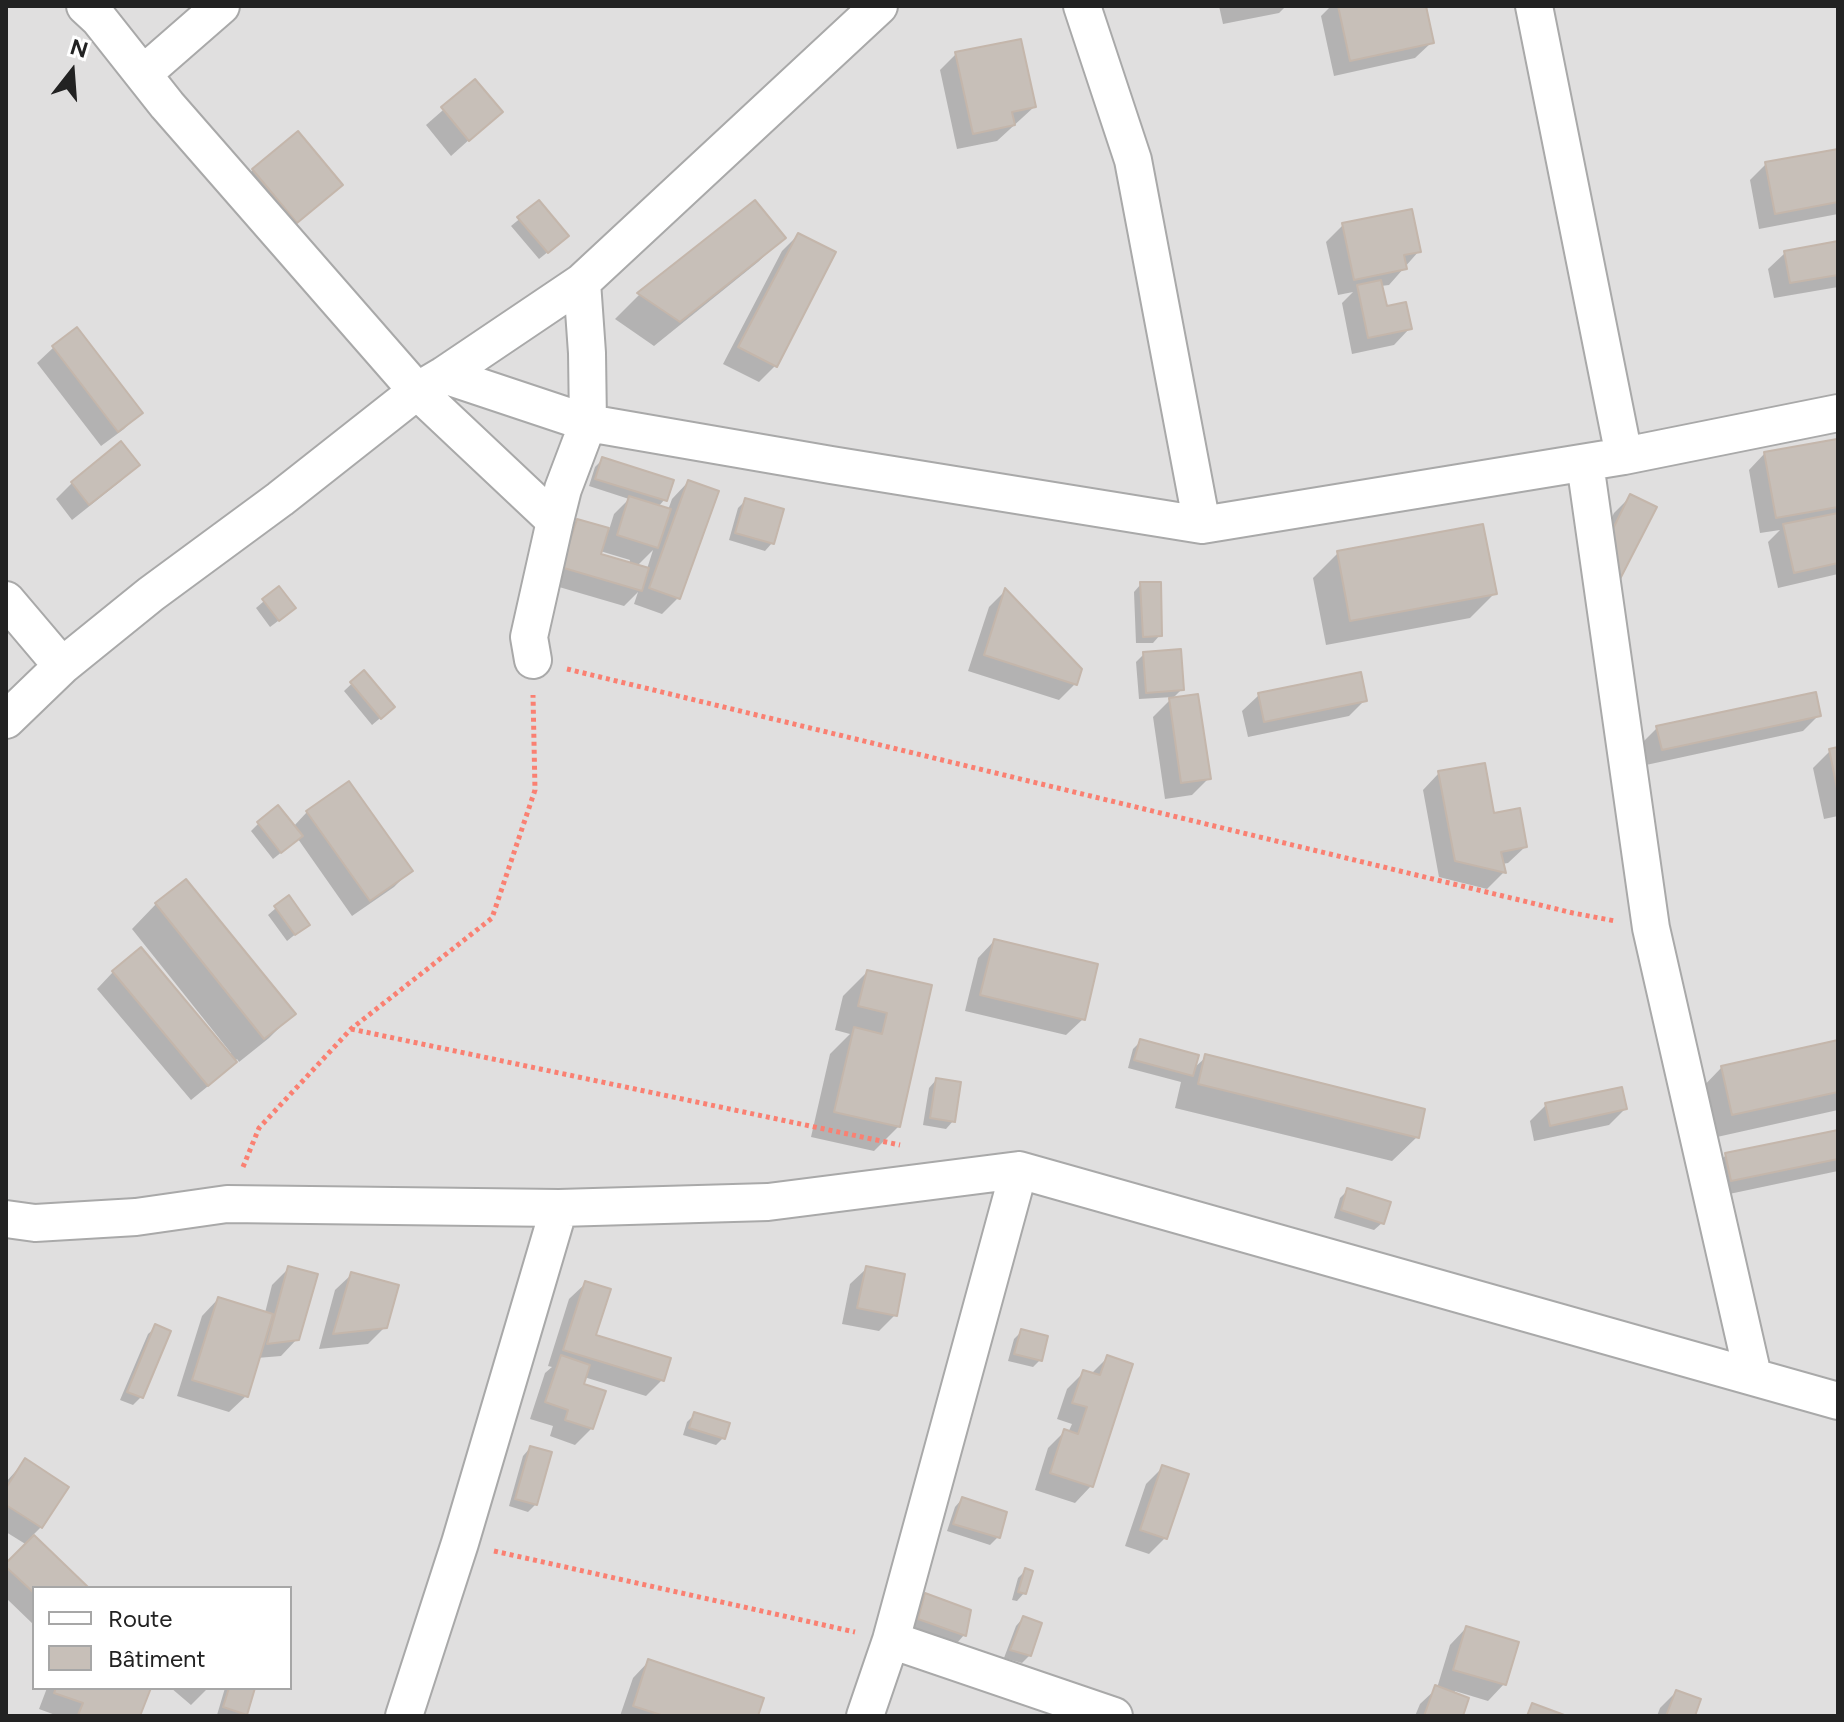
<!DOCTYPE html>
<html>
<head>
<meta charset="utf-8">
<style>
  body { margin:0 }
  #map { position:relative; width:1844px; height:1722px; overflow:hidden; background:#f2efe9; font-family:Figtree,sans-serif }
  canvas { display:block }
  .frame { position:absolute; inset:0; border:8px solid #222; pointer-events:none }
  .legend { position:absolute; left:32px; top:1586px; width:260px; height:104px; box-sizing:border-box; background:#fff; border:2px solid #a7a7a7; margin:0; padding:10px 14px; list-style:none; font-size:24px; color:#222 }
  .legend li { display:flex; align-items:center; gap:16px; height:40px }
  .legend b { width:40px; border:2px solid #a7a7a7 }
  .north { position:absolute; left:32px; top:32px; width:80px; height:80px; -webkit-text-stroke:6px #fff; paint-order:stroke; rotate:17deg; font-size:22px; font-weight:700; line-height:32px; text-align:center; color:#222 }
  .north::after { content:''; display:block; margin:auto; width:28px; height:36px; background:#222; clip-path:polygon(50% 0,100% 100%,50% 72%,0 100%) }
</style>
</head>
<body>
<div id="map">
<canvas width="1844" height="1722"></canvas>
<div class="frame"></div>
<ul class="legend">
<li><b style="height:10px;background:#fff"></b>Route</li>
<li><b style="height:22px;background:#c7bfb8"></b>Bâtiment</li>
</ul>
<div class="north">N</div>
</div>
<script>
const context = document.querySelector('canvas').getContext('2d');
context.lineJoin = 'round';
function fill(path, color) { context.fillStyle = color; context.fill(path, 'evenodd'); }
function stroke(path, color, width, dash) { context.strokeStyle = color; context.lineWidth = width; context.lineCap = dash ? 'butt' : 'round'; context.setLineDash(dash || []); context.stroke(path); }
const residential = new Path2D(`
  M6,6h1832v1710h-1832zM34,1588h256v100h-256z`);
const shadow = new Path2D(`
  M1219,6h67l-7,7 -56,11z
  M1331,6h93l8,36 -17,16 -81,18 -13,-60z
  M956,54l78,53 -37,34 -40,8 -17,-79z
  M475,82l25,30 -49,44 -25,-31z
  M1838,151v63l-79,15 -9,-49 16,-16z
  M253,170l87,15 -16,16 -44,36 -43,-51z
  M539,203l20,40 -20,16 -28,-33z
  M754,203l29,35 -25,24 -104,84 -39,-27 24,-24z
  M1343,225l76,26 -30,34 -8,1 4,22 25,20 -16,17 -42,9 -10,-51 11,-11 -15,3 -12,-53z
  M798,235l-23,131 -16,16 -36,-18 59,-113z
  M1838,243v44l-64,11 -6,-29 17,-16z
  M54,347l86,66 -16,16 -23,17 -64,-83z
  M1835,442l3,17v54l-2,2h2v59l-60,14 -10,-46 12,-12 -20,3 -11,-63 16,-17z
  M603,459l62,40 -7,8 10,3 4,-11 16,-17 -10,116 -16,16 -28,-10 4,-12 -14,14 -82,-24 19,-45 17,-16 31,9 5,-16 15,-15 -40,-13 6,-19zM653,550l-6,19 -10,-3zM600,551l30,9 -1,4 -31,-9z
  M137,465l-16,16 -49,39 -16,-21 16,-16z
  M1631,496l-13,83 -27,-18 23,-48z
  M746,500l26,43 -7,8 -36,-11 9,-32z
  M1338,553l157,40 -25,25 -144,27 -13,-67z
  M1141,584l19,51 -7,8h-17l-2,-51z
  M278,589l8,26 -16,12 -14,-19z
  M1005,591l70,93 -16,16 -91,-29 21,-64z
  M1144,654l38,35 -11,11 38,78 -17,17 -27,4 -12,-82 20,-20 -34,2 -3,-37z
  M364,672l21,42 -13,11 -28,-34z
  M1259,695l106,5 -16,16 -101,21 -6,-26z
  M1819,715l-16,16 -157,34 -5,-21 16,-16z
  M1838,749v67l-14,3 -11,-51 17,-17z
  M1439,773l53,42 33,32 -17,16 -6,1 1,9 -16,16 -48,-12 -16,-87z
  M349,783l62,87 -17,17 -42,29 -54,-77 -25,20 -22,-28 7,-7 35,3 14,-15z
  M156,904l137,110 -24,24 -30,24 -2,-3 -19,19 -27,22 -94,-111 16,-17 115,83 3,-2 -99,-124z
  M276,908l32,16 -21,17 -19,-26z
  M994,941l89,78 -17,16 -101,-24 13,-53z
  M867,972l63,15 -31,139 -25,25 -63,-14 19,-83 20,-20 -15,-4 8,-34z
  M1141,1041l52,28 13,-12 211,80 -25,24 -217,-53 6,-26 -53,-14 5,-19z
  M1838,1042v68l-130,29 -10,-47 24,-25z
  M936,1080l17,41 -7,8 -23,-4 6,-37z
  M1546,1105l79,4 -16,16 -75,16 -4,-20z
  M1838,1132v39l-123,26 -5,-25 16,-17z
  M1348,1190l34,33 -8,7 -40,-12 6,-20z
  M289,1268l8,71 -16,17 -24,2 -11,38 -17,16 -52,-16 25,-80 16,-17 47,14 7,-28z
  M867,1268l28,47 -16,16 -37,-7 8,-40z
  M352,1274l33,53 -17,17 -49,5 16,-59z
  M586,1283l8,53 68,44 -16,16 -62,-19 -3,8 11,43 -17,17 -25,-9 3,-10 -23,-7 15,-46 7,-6 -4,-1 21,-67z
  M156,1327l-15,70 -8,8 -13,-5 28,-66z
  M1022,1331l18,29 -7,7 -25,-6 6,-22z
  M1108,1357l-17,129 -16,17 -40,-13 13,-42 16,-16 4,1 4,-9 -15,-5 10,-30 17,-17 7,2z
  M695,1414l28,24 -7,7 -33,-10 4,-13z
  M530,1448l6,56 -8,8 -19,-6 14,-50z
  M25,1461l16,66 -9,9 54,52h-52v37l-28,-27v-32l21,-21 -21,-13v-50z
  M1162,1468l3,70 -16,16 -24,-8 21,-62z
  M962,1499l36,38 -8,8 -43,-14 8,-24z
  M1026,1570l-2,23 -7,8 -5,-1 6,-22z
  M926,1596l38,39 -7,8 -46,-16 7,-24z
  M1023,1618l7,37 -8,8 -18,-5 12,-32z
  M1466,1628l38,56 -16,17 -33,-10 -1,3 7,22h-46l5,-12 17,-16 13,-43z
  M649,1661l106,55h-135l13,-38z
  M47,1688h102l-11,28h-80l-19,-7z
  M171,1688h37l-17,17z
  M225,1688h28l-8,25 -3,3 -25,-1z
  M1676,1692l17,24h-36l3,-8z`);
const building = new Path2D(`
  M1338,6h88l8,37 -84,18z
  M1021,39l15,68 -24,5 3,13 -42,9 -18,-82z
  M475,79l28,33 -34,29 -28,-34z
  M298,131l45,54 -46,38 -45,-54z
  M1838,149v53l-63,12 -10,-52z
  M539,200l30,36 -21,17 -31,-36z
  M755,200l31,38 -106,84 -43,-29z
  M1412,209l9,43 -17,3 3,14 -53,11 -12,-57z
  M798,233l38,19 -59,115 -39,-20z
  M1838,241v34l-48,8 -6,-32z
  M1381,280l6,26 19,-4 6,27 -44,9 -11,-53z
  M77,327l66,86 -25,19 -66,-86z
  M1837,439l1,68 -62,11 -12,-66z
  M121,441l19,24 -51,40 -18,-23z
  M602,457l72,23 -7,21 -72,-22z
  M688,480l31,11 -39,108 -31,-11z
  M1630,494l27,13 -38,74 -13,-38z
  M629,496l42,13 -13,39 -41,-13z
  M745,498l39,11 -10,35 -39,-11z
  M1838,513v50l-44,10 -11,-49z
  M577,519l32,9 -8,26 48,14 -7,23 -85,-25 6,-24 6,2z
  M1483,524l14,70 -147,27 -13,-70z
  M1140,582h21l1,54 -19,1z
  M279,586l17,22 -17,13 -17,-22z
  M1005,588l77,81 -5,16 -93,-30z
  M1181,649l3,41 -38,3 -3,-41z
  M364,670l31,37 -14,12 -31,-37z
  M1361,672l6,29 -103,21 -6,-29z
  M1816,692l5,24 -159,34 -6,-24z
  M1198,694l13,85 -30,4 -12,-85z
  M1838,747v46l-9,-44z
  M1485,763l9,50 26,-5 7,39 -26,5 5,21 -51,-12 -17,-90z
  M349,781l64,90 -43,30 -64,-90z
  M278,805l25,31 -22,17 -24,-31z
  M186,879l110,135 -32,25 -109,-136z
  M289,895l21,30 -15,10 -21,-29z
  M994,939l104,25 -13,56 -105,-25z
  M141,947l96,115 -29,24 -96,-115z
  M867,970l65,15 -32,142 -66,-15 20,-85 28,7 5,-21 -29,-7z
  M1140,1039l59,16 -6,21 -59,-16z
  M1838,1040v52l-106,23 -11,-49z
  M1205,1054l220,55 -6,29 -221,-54z
  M936,1078l25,4 -6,40 -25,-4z
  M1622,1087l5,22 -77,17 -5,-23z
  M1838,1130v29l-107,22 -6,-28z
  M1347,1188l44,14 -7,22 -43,-14z
  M288,1266l30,8 -19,66 -32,4z
  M866,1266l39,8 -8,42 -40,-8z
  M351,1272l48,13 -12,43 -54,6z
  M585,1281l26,8 -15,46 75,23 -7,23 -101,-31z
  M218,1297l55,17 -25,83 -56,-17z
  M155,1324l16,7 -28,67 -16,-6z
  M1021,1329l27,7 -6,25 -28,-7z
  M561,1355l29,10 -6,19 22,7 -13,38 -28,-9 3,-10 -23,-8z
  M1107,1355l26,9 -40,123 -43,-14 14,-44 14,5 9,-27 -15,-4 11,-33 17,5z
  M694,1412l36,11 -5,16 -36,-11z
  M530,1446l22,6 -15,53 -22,-6z
  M25,1458l44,29 -27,41 -36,-23v-17z
  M1162,1465l27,9 -22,65 -27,-9z
  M962,1497l45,15 -7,26 -47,-14z
  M34,1535l55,53h-55v5l-28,-26v-4z
  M1025,1568l8,3 -7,23 -8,-2z
  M925,1593l46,17 -5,26 -48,-17z
  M1023,1616l19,7 -11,33 -21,-6z
  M1466,1626l53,16 -13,43 -53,-15z
  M648,1659l116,39 -6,18h-94l-31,-10z
  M1435,1685l34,13 -6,18h-39z
  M56,1688h95l-11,28h-59l-3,-1 5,-12 -29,-10z
  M229,1688h26l-8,27 -24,-8z
  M1676,1690l25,9 -6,17h-29z
  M1532,1703l35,13h-40z`);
const path = new Path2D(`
  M567,669l1006,244 42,8
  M351,1029l549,116
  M243,1167l16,-39 92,-99 141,-111 43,-128 -2,-95
  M494,1551l361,81`);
const street = new Path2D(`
  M85,6l14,13 68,86 250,286 138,130
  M1082,6l51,154 69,365
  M1534,6l90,450
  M143,74l78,-68
  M444,375l144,48 243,42 371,60 422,-69 214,-43
  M1585,463l66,465 102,448
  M6,600l56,66
  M533,660l-4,-23 26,-116 8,-32 25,-66 -1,-70 -5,-71
  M6,720l56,-54 89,-72 129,-95 137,-108 27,-16 138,-93 297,-276
  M6,1219l29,4 101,-6 91,-13 332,4 209,-6 251,-32 819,231
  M891,1640l223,76
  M404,1716l56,-173 99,-335
  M865,1716l26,-76 128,-470`);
fill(residential, '#e0dfdf');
fill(shadow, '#0003');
fill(building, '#c7bfb8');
stroke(building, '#c4b6ab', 2);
stroke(street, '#a9a9a9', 40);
stroke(path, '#fa8072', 5, [4, 4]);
stroke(street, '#fff', 36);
</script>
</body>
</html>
